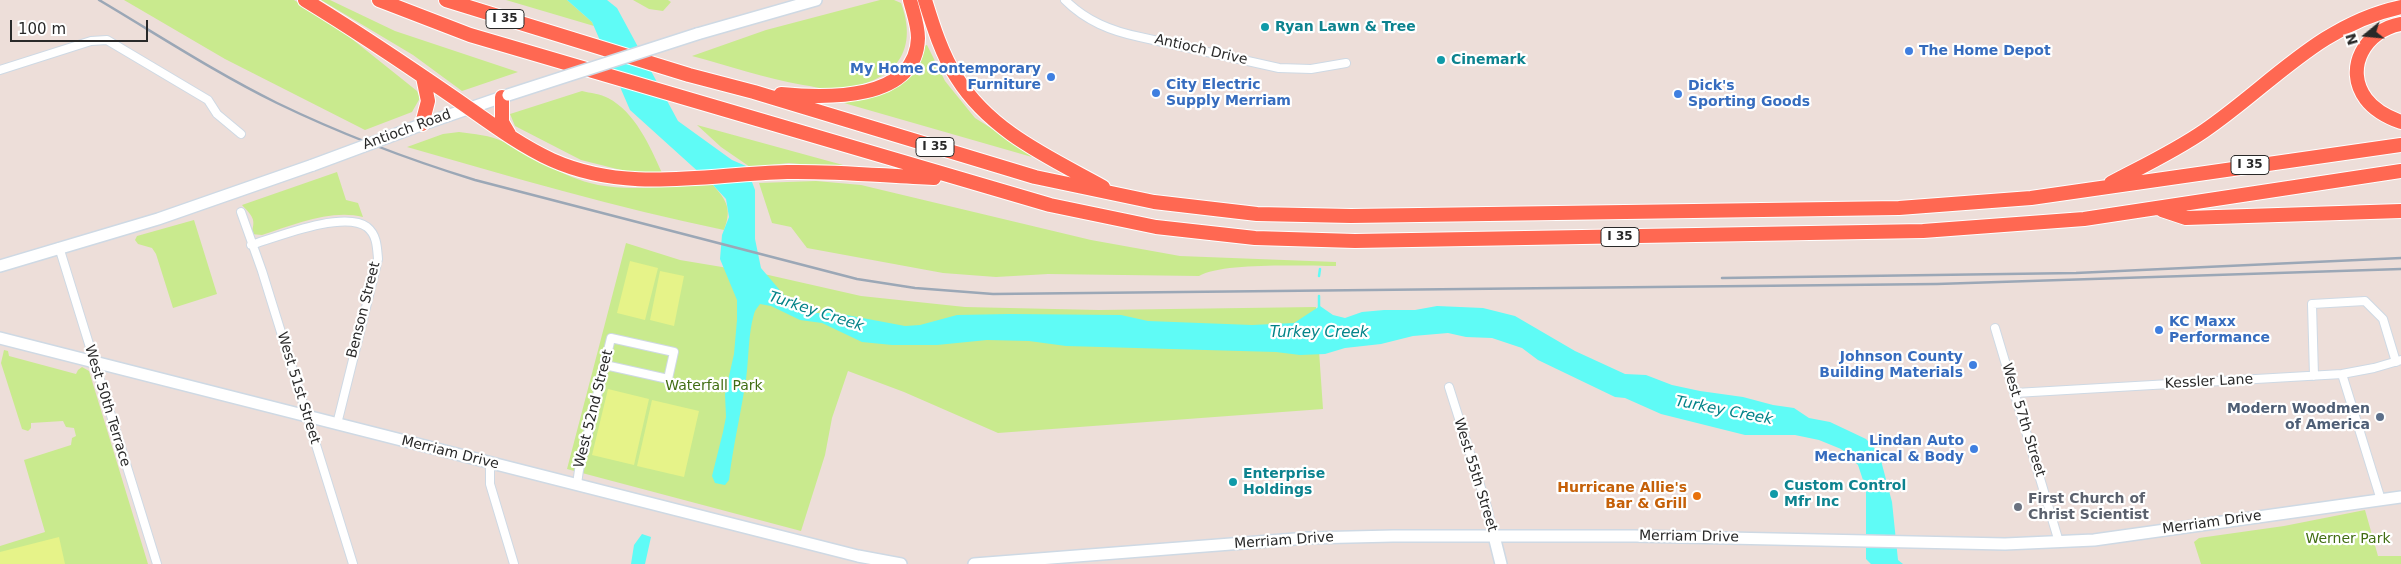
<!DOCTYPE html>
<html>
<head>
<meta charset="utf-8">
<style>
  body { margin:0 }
  #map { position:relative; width:2401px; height:564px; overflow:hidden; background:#edded9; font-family:"DejaVu Sans",sans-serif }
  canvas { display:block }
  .north { position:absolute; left:2341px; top:10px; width:50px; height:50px; -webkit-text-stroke:4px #fff; paint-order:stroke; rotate:253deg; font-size:14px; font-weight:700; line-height:20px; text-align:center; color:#292929 }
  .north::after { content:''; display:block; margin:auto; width:18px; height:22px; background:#292929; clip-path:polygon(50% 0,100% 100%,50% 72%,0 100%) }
  .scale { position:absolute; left:10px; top:20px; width:138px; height:22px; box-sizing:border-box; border:2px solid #292929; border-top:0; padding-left:6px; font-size:15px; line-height:18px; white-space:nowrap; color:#292929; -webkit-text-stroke:4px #fff; paint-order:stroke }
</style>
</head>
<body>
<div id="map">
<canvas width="2401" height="564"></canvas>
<div class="north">N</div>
<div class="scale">100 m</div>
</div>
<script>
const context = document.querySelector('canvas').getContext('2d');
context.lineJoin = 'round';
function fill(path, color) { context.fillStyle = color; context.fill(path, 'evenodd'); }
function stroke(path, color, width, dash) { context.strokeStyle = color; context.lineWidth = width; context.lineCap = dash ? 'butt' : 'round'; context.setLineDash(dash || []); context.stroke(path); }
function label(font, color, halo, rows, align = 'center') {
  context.font = font + ' "DejaVu Sans",sans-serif'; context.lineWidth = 4.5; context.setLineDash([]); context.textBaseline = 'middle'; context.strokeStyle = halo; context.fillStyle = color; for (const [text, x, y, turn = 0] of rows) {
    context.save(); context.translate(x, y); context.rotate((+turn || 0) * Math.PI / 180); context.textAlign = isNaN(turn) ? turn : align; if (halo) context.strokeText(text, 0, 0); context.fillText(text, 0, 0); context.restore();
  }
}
const green = new Path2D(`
  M124,0h170l38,23 85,68 3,7 -8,14 -47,18 -140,-71z
  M321,0h9l65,31 123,41 -56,19 -49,-36z
  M506,0h61l25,22 2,4z
  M633,0h35l3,2 -8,9 -14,-2z
  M880,0h14l7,3c21,57 -17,84 -71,86 -9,0 -18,-3 -27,-4 -38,-7 -74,-19 -111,-29l74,-26z
  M927,45l18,36 30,37 51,32 6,7 -188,-54c36,-9 70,-17 79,-57z
  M582,91c8,2 19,3 26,7 27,14 42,48 54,75l-33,-1 -48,-12 -66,-34 -5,-12z
  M697,125l146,40 -1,3 -53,-5 -39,4 -29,-20z
  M459,132c15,2 31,3 45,10 33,15 56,35 94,43 38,7 76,-1 115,0 14,16 19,24 11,45 -107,-22 -212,-53 -317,-83l36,-13z
  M337,172l9,28 12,3 5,14c-33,-8 -69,8 -101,18l-11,-1c5,-15 2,-17 -9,-29z
  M816,181l45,4 230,55 89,16 156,6v4c-31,0 -114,-4 -137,10l-151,-2 -52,3 -53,-4 -136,-25 -16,-21 -19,-4 -13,-40z
  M194,220l23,74 -44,14 -17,-54 -4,-6 -14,-4 -3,-4 2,-4z
  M626,243l54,17 84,14 97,22 104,11 134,3 217,-3 7,102 -325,24 -94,-41 -56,-21 -16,47 -7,37 -24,76 -234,-62z
  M4,350l4,1 1,5 67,18 2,-4 4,-3 7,4 59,193h-148v-18l45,-14 -21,-72 47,-15 1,-7 4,-2 -2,-8 -8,-1 -3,-6 -32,2v5l-3,3 -6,-2 -21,-66z
  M2365,510l13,46h23v8h-200l-7,-22 5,-4 85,-12z`);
const pitch = new Path2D(`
  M630,261l28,7 -13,52 -28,-7z
  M660,271l24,5 -10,50 -24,-6z
  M608,389l41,10 -15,66 -42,-10z
  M652,400l47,11 -15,66 -47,-11z
  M59,537l6,27h-65v-12z`);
const water = new Path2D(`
  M567,0h40l10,8 61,113 54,39 14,6 9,24v49l6,29 28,33 24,12h23l69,13 15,-1 37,-10 52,-1 112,1 27,6 104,4 42,-2 26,-17 13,9 12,3 17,-6 22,-2h31l22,-4 46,2 32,8 60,35 50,23 21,1 26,10 28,6 43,6 30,8 21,3 15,10 21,4 36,17 13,14 13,49 6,58 5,4h-32l-5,-5v-70l-8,-24 -17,-16 -22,-9 -24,-5h-50l-84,-21 -36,-16 -10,-1 -77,-37 -16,-12 -30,-10 -26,-1 -18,-4 -35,3 -32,8 -36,4 -20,6 -25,1 -24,-3 -210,-6 -37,-5 -42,-1 -50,5h-45l-30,-3 -40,-19 -22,-3 -29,-14 -11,-2c-3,4 -5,6 -6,10 -6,20 -5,44 -8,65 -5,34 -13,67 -17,101l-4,5 -10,-2 -3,-7 11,-44 3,-15 -1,-23 9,-40 3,-34v-20l-17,-41 2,-24 7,-18 -3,-18 -13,-14 -83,-75 -38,-88z
  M642,534l9,3 -6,27h-14l3,-19z`);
const stream = new Path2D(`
  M1319,276l1,-7
  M1319,296v14`);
const street = new Path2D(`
  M1065,0c21,21 46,31 75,37l139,31 32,1 35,-6
  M0,70l91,-29 16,-1 101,60 9,14 24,20
  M241,212l21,59 91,293
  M251,245c26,-8 93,-35 116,-18 10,8 10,20 11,32l-41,165
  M59,247l98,317
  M1995,328l64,214
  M2342,374l39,126
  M2314,376l-2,-72 53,-3 18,18 13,43
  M1449,387l38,120 7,29
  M2015,393l327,-19 32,-6 27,-8
  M490,464v20l24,80
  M577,484l2,-14 32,-132 63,14 -6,27 -63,-14`);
const secondary = new Path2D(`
  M697,34l119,-34
  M418,126l90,-31
  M0,266l158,-47 155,-54
  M0,338l858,218 43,8
  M1494,536l7,28
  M974,564l334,-26 85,-2h242l370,8 89,-4 307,-43`);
const highway = new Path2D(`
  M305,0c51,31 100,64 148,97 32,22 64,47 99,63 76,34 155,14 235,12 49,-1 98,4 147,6
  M379,0l91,35 580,170 106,22 99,11 100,3 568,-10 161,-12 317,-48
  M446,0l243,75 65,17 281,85 119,25 103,12 94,2 548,-8 132,-10 370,-53
  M925,0c8,26 17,55 32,78 34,54 92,79 146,109
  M2401,24c-35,6 -58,44 -35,75 9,12 21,18 35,23
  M781,94c44,4 135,8 137,-56 0,-13 -5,-26 -8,-38
  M502,97v25l7,12
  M422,124l6,-23 -5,-24
  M2111,183c32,-17 64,-32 93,-52 66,-45 116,-107 197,-124
  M2162,210l24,8 215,-7`);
const rail = new Path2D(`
  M99,0c59,35 117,73 178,103 64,31 130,56 198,77l382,99 58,9 78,6 944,-10 464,-15
  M1722,278l354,-5 325,-15`);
const secondaryBridge = new Path2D(`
  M508,95l189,-61
  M313,165l105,-39`);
const markers = [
  [1265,27,5,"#0f9aa8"],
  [1909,51,5,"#3f7fe0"],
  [1441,60,5,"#0f9aa8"],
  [1051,77,5,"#3f7fe0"],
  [1156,93,5,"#3f7fe0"],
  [1678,94,5,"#3f7fe0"],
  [2159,330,5,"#3f7fe0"],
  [1973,365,5,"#3f7fe0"],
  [2380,417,5,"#5c6f8a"],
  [1974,449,5,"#3f7fe0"],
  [1233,482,5,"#0f9aa8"],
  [1774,494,5,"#0f9aa8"],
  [1697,496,5,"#e8710a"],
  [2018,507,5,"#6b7280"]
];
const shields = [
  [505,19,38],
  [935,147,38],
  [2250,165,38],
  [1620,237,38]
];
const shieldNames = [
  ["I 35",505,19],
  ["I 35",935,147],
  ["I 35",2250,165],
  ["I 35",1620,237]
];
const cultureNames = [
  ["Ryan Lawn & Tree",1275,27],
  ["Cinemark",1451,60],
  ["Enterprise",1243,474],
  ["Holdings",1243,490],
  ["Custom Control",1784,486],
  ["Mfr Inc",1784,502]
];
const streetNames = [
  ["Antioch Drive",1201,50,13],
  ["Antioch Road",407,130,-20],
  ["Benson Street",364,310,-76],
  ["Kessler Lane",2209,382,-3],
  ["West 51st Street",298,388,73],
  ["West 50th Terrace",107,406,73],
  ["West 52nd Street",594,409,-76],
  ["West 57th Street",2023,420,73],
  ["Merriam Drive",450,453,14],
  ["West 55th Street",1475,475,73],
  ["Merriam Drive",2212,523,-8],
  ["Merriam Drive",1689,537,1],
  ["Merriam Drive",1284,541,-4]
];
const shopNames = [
  ["The Home Depot",1919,51],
  ["My Home Contemporary",1041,69,"right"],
  ["Furniture",1041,85,"right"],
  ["City Electric",1166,85],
  ["Supply Merriam",1166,101],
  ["Dick's",1688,86],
  ["Sporting Goods",1688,102],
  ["KC Maxx",2169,322],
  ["Performance",2169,338],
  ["Johnson County",1963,357,"right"],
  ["Building Materials",1963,373,"right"],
  ["Lindan Auto",1964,441,"right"],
  ["Mechanical & Body",1964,457,"right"]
];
const parkNames = [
  ["Waterfall Park",714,386],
  ["Werner Park",2348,539]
];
const serviceNames = [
  ["Modern Woodmen",2370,409],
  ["of America",2370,425]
];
const foodNames = [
  ["Hurricane Allie's",1687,488],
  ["Bar & Grill",1687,504]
];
const worshipNames = [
  ["First Church of",2028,499],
  ["Christ Scientist",2028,515]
];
const waterNames = [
  ["Turkey Creek",816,312,18],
  ["Turkey Creek",1319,333],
  ["Turkey Creek",1724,411,11]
];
fill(green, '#c9ea8e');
fill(pitch, '#e6f389');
fill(water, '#5ffbf6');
stroke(stream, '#5ffbf6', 2.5);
stroke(street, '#ced9e4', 10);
stroke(secondary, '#ced9e4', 14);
stroke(highway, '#fff', 16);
stroke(street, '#fff', 8);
stroke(secondary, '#fff', 11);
stroke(highway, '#ff6852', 14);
stroke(rail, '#9ba7b6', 2.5);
stroke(secondaryBridge, '#ced9e4', 14, []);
stroke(secondaryBridge, '#fff', 11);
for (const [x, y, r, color] of markers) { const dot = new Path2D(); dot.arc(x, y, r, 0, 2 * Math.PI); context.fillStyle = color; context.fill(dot); stroke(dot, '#fff', 2); }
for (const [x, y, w] of shields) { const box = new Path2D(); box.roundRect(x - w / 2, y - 9.5, w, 19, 4); context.fillStyle = '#fff'; context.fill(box); stroke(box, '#292929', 1); }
label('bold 12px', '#292929', null, shieldNames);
label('bold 14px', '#0d838f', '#fff', cultureNames, 'left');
label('14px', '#292929', '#fff', streetNames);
label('bold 14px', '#366cbe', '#fff', shopNames, 'left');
label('14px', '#406d12', '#fff', parkNames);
label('bold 14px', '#4e5e75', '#fff', serviceNames, 'right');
label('bold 14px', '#c56008', '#fff', foodNames, 'right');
label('bold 14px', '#5b616d', '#fff', worshipNames, 'left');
label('italic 15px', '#038388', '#fff', waterNames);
</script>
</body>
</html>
